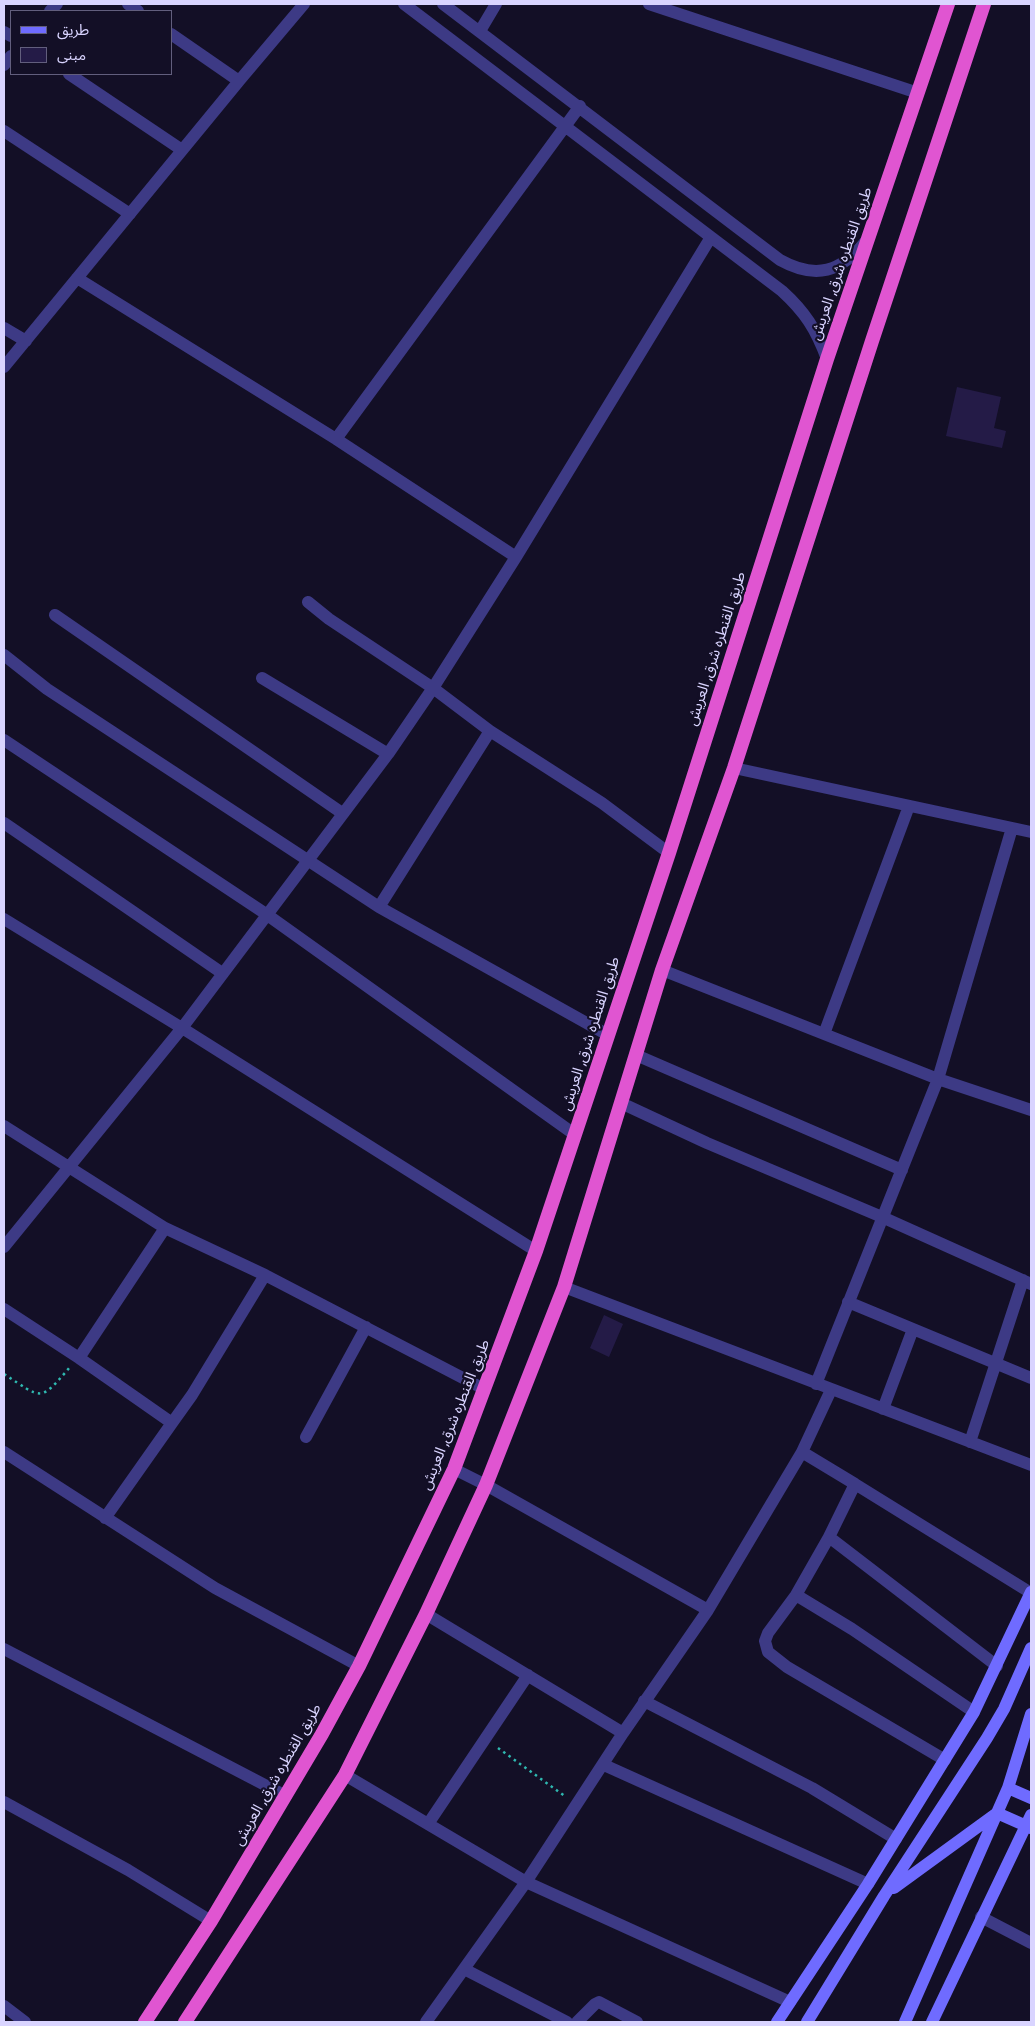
<!DOCTYPE html>
<html>
<head>
<meta charset="utf-8">
<style>
  body { margin:0 }
  #map { position:relative; width:1035px; height:2026px; overflow:hidden; background:#130f26; font-family:"Roboto Condensed","Noto Sans Arabic",sans-serif }
  canvas { display:block }
  .frame { position:absolute; inset:0; border:5px solid #d9d4ff; pointer-events:none }
  .legend { position:absolute; left:10px; top:10px; width:162px; height:65px; box-sizing:border-box; background:#130f26; border:1px solid #625e7d; margin:0; padding:6px 9px; list-style:none; font-size:15px; color:#d9d4ff }
  .legend li { display:flex; align-items:center; gap:10px; height:25px }
  .legend b { width:25px; border:1px solid #625e7d }
</style>
</head>
<body>
<div id="map">
<canvas width="1035" height="2026"></canvas>
<div class="frame"></div>
<ul class="legend">
<li><b style="height:6px;background:#6f6bff"></b>طريق</li>
<li><b style="height:14px;background:#241b47"></b>مبنى</li>
</ul>
</div>
<script>
const context = document.querySelector('canvas').getContext('2d');
context.lineJoin = 'round';
function fill(path, color) { context.fillStyle = color; context.fill(path, 'evenodd'); }
function stroke(path, color, width, dash) { context.strokeStyle = color; context.lineWidth = width; context.lineCap = dash ? 'butt' : 'round'; context.setLineDash(dash || []); context.stroke(path); }
function label(font, color, halo, rows, align = 'center') {
  context.font = font + ' "Roboto Condensed","Noto Sans Arabic",sans-serif'; context.lineWidth = 4.5; context.setLineDash([]); context.textBaseline = 'middle'; context.strokeStyle = halo; context.fillStyle = color; for (const [text, x, y, turn = 0] of rows) {
    context.save(); context.translate(x, y); context.rotate((+turn || 0) * Math.PI / 180); context.textAlign = isNaN(turn) ? turn : align; if (halo) context.strokeText(text, 0, 0); context.fillText(text, 0, 0); context.restore();
  }
}
const building = new Path2D(`
  M957,387l44,10 -7,31 12,3 -4,17 -56,-12z
  M604,1315l19,9 -14,33 -19,-9z`);
const path = new Path2D(`
  M4,1374c39,25 35,29 66,-7
  M498,1748l68,49`);
const minor = new Path2D(`
  M128,4l10,7
  M404,4l378,287c23,21 34,38 45,68
  M443,4l337,256c36,20 61,12 86,-19
  M649,4l269,89
  M50,11l7,-7
  M480,31l16,-27
  M4,32l7,4
  M4,65l7,-9
  M69,74l113,76
  M239,81l65,-77
  M4,131l126,83
  M77,278l259,161 180,118
  M4,328l22,13
  M4,367l235,-286 -68,-47
  M336,439l244,-333
  M308,602l21,17 104,69 57,43 112,72 67,50
  M55,615l287,198
  M4,655l43,34 332,218 229,128
  M262,678l126,76
  M4,740l262,174 308,220
  M734,768l297,64
  M4,823l218,150
  M379,907l111,-176
  M4,919l178,109 354,223
  M662,970l276,109 93,31
  M824,1034l85,-228
  M636,1055l266,115
  M621,1103l86,40 175,74 149,67
  M4,1126l161,102 100,47 219,114
  M4,1247l178,-219 206,-274 45,-66 83,-131 195,-320
  M564,1287l467,178
  M848,1302l65,27
  M4,1309l75,49 93,65 20,-28 73,-120
  M79,1358l86,-130
  M816,1384l122,-305 74,-251
  M883,1409l30,-80 118,49
  M306,1437l60,-110
  M970,1442l53,-162
  M4,1452l211,136 144,78
  M802,1452l53,32 -26,53 168,129
  M454,1469l32,16 222,125
  M855,1484l176,109
  M105,1518l67,-95
  M829,1537l-33,58 -28,38 -3,8 3,11 19,15 158,93
  M796,1595l56,34 122,83
  M426,1614l197,119
  M4,1649l282,147
  M644,1701l168,87 84,51
  M604,1765l264,119
  M345,1775l181,107 264,120
  M4,1802l124,68 83,51
  M428,1824l100,-149
  M981,1917l50,26
  M464,1969l103,53
  M4,2006l21,16
  M426,2022l100,-140 97,-149 85,-123 94,-158 29,-62
  M577,2022l18,-18 4,-2 38,20`);
const secondary = new Path2D(`
  M1008,1788l23,10
  M894,1888l103,-75 34,15
  M777,2022l91,-138 106,-172 57,-120
  M807,2022l77,-126 103,-158 17,-29 27,-61
  M905,2022l103,-234 23,-74
  M932,2022l99,-207`);
const trunk = new Path2D(`
  M145,2022l66,-101 111,-187 37,-68 95,-197 82,-218 133,-398 158,-494 121,-355
  M185,2022l160,-247 81,-161 60,-129 78,-198 98,-317 72,-202 138,-427 112,-337`);
const streetNames = [
  ["طريق القنطره شرق, العريش",842,264,-71],
  ["طريق القنطره شرق, العريش",717,649,-72],
  ["طريق القنطره شرق, العريش",591,1034,-72],
  ["طريق القنطره شرق, العريش",456,1415,-68],
  ["طريق القنطره شرق, العريش",278,1775,-60]
];
fill(building, '#241b47');
stroke(path, '#2fb8b0', 2.5, [2.5, 4]);
stroke(minor, '#3d3a85', 12);
stroke(secondary, '#6f6bff', 12);
stroke(trunk, '#e055d1', 14);
label('15px', '#d9d4ff', '#130f26', streetNames);
</script>
</body>
</html>
